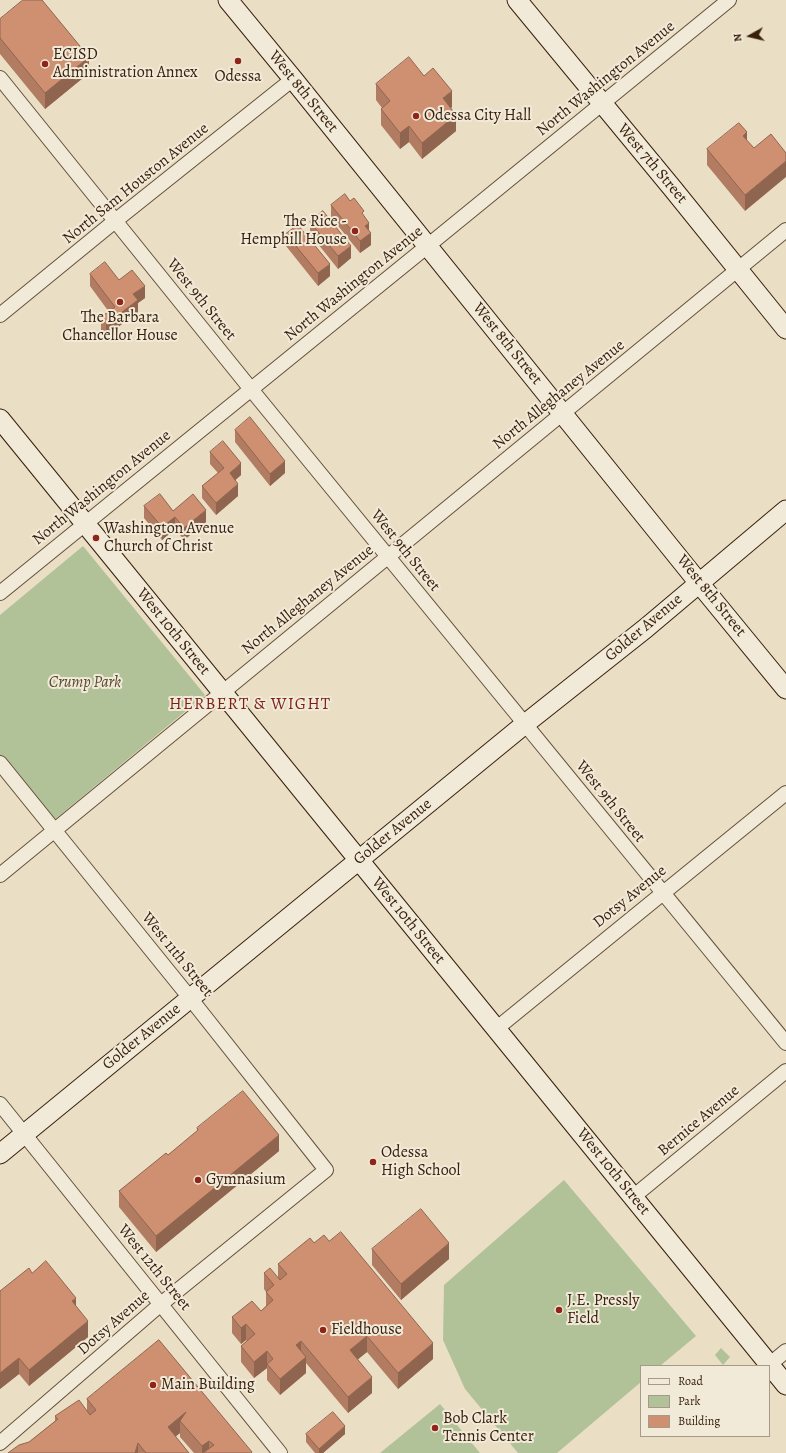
<!DOCTYPE html>
<html>
<head>
<meta charset="utf-8">
<style>
  body { margin:0 }
  #map { position:relative; width:786px; height:1453px; overflow:hidden; background:#eadec5; font-family:Alegreya,serif }
  canvas { display:block }
  .legend { position:absolute; left:640px; top:1365px; width:130px; height:72px; box-sizing:border-box; background:#f1ead9; border:1px solid #a79987; margin:0; padding:5px 7px; list-style:none; font-size:12px; color:#39200c }
  .legend li { display:flex; align-items:center; gap:8px; height:20px }
  .legend b { width:20px; border:1px solid #a79987 }
  .north { position:absolute; left:730px; top:16px; width:40px; height:40px; -webkit-text-stroke:3px #f1ead9; paint-order:stroke; rotate:262deg; font-size:11px; font-weight:700; line-height:16px; text-align:center; color:#39200c }
  .north::after { content:''; display:block; margin:auto; width:14px; height:18px; background:#39200c; clip-path:polygon(50% 0,100% 100%,50% 72%,0 100%) }
</style>
</head>
<body>
<div id="map">
<canvas width="786" height="1453"></canvas>
<ul class="legend">
<li><b style="height:5px;background:#f1ead9"></b>Road</li>
<li><b style="height:11px;background:#b2c298"></b>Park</li>
<li><b style="height:11px;background:#ce9071"></b>Building</li>
</ul>
<div class="north">N</div>
</div>
<script>
const context = document.querySelector('canvas').getContext('2d');
context.lineJoin = 'round';
function fill(path, color) { context.fillStyle = color; context.fill(path, 'evenodd'); }
function stroke(path, color, width, dash) { context.strokeStyle = color; context.lineWidth = width; context.lineCap = dash ? 'butt' : 'round'; context.setLineDash(dash || []); context.stroke(path); }
function label(font, color, halo, rows, align = 'center') {
  context.font = font + ' Alegreya,serif'; context.lineWidth = 4; context.setLineDash([]); context.textBaseline = 'middle'; context.strokeStyle = halo; context.fillStyle = color; for (const [text, x, y, turn = 0] of rows) {
    context.save(); context.translate(x, y); context.rotate((+turn || 0) * Math.PI / 180); context.textAlign = isNaN(turn) ? turn : align; if (halo) context.strokeText(text, 0, 0); context.fillText(text, 0, 0); context.restore();
  }
}
const green = new Path2D(`
  M83,546l122,149 -152,126 -53,-65v-141z
  M564,1180l132,156 -36,30h-19v16l-84,71h-39l-53,-64 -22,-49 1,-55z
  M721,1348l9,9 -7,8 -8,-10z
  M440,1404l40,49h-100z`);
const street = new Path2D(`
  M0,78l250,310 536,655
  M0,315l115,-94 178,-142
  M0,593c243,-198 487,-394 729,-593
  M0,763l190,235 136,172 -165,134 -161,139
  M0,875l786,-645
  M496,1029l290,-236
  M0,1104l280,349
  M633,1197l153,-126
  M769,1365l17,-14`);
const secondary = new Path2D(`
  M228,0l65,79 406,504 87,106
  M517,0l156,189 113,140
  M0,419l786,966
  M0,1154l525,-430 121,-96 140,-118`);
const wall = new Path2D(`
  M0,19l89,54 -44,36 -45,-55z
  M424,76l28,31 -1,1 5,23 -34,28 -13,-17 -9,7 -19,-24v-16l1,-1 -6,-8v-16z
  M747,141l-2,70 -38,-46v-16z
  M331,205l33,11 5,15 2,14 -11,8 -29,-36z
  M310,222l41,36 -13,11 -28,-35z
  M286,234l44,42 -12,10 -32,-40z
  M90,274l29,6 26,18 -7,5v9l-32,24 -5,-6v-13l8,-5 -19,-26z
  M235,430l50,43 -15,13 -35,-44z
  M210,452l31,23 -6,5 3,16 -22,19 -14,-17v-12l16,-13 -8,-9z
  M144,506l29,5 33,11 -22,18 -9,-11 -13,11 -18,-22z
  M197,1128l82,23 -123,101 -37,-45v-16l49,-36 29,-23z
  M314,1243l119,116 -35,30 -31,-37 -10,7 15,34 -24,20 -42,-50v10l-26,22 -13,-15v-12l-13,10 -13,-16v-16l6,-5 -1,-1 -5,4 -9,-11v-16l29,-6 5,-5v-14l-2,-3v-16l14,5v-14z
  M372,1249l77,10 -48,41 -29,-35z
  M32,1273l44,34 12,30 -59,49 -10,-12 -19,15z
  M159,1340l93,113h-58l-14,-16v-4l-5,3 14,17h-181l21,-11 26,-21v-5l32,-5v-12z
  M306,1434h39l-22,19h-8l-9,-11z`);
const shadedWall = new Path2D(`
  M89,57v16l-44,36v-16z
  M452,91v16l-9,7v-16z
  M456,115v16l-34,28v-16z
  M409,126v16l-9,7v-16z
  M747,132v16l-4,-12z
  M786,161v16l-41,34v-16z
  M369,223v11l2,-1v12l-11,8v-12l5,-15z
  M351,246v12l-13,11v-13z
  M330,264v12l-12,10v-13z
  M145,286v12l-7,5v9l-32,24v-12l27,-30z
  M285,461v12l-15,13v-12z
  M241,463v12l-11,10v-12z
  M238,484v12l-22,19v-12z
  M206,510v12l-22,18v-12z
  M175,517v12l-13,11v-13z
  M279,1135v16l-123,101v-16z
  M449,1243v16l-48,41v-16z
  M76,1298v16l-4,-13z
  M88,1321v16l-59,49v-16z
  M246,1324v16l-5,4v-16z
  M367,1336v16l-17,14v-16z
  M301,1341v16l-5,-12z
  M433,1343v16l-35,30v-16z
  M267,1351v17l-13,10v-16z
  M306,1357v16l-26,22v-16z
  M19,1358v16l-19,15v-16z
  M372,1377v16l-24,20v-16z
  M186,1412l-6,9v12l-12,10v-16z
  M345,1426v8l-22,19h-4v-4z
  M209,1441v12h-7v-7z
  M138,1443v10h-3z`);
const building = new Path2D(`
  M23,0h19l47,57 -44,36 -45,-55v-19z
  M409,57l15,19 9,-8 19,23 -9,7 13,17 -34,28 -13,-17 -9,7 -19,-24 9,-8 -14,-17z
  M739,123l8,9 -4,4 11,12 17,-14 15,19v8l-41,34 -38,-46z
  M345,194l5,7 4,-3 10,13 -2,2 7,10 -4,3 6,7 -11,8 -29,-36z
  M323,211l28,35 -13,10 -28,-34z
  M298,225l32,39 -12,9 -32,-39z
  M105,262l14,18 13,-10 13,16 -12,8 5,6 -32,24 -5,-7 14,-10 -25,-33z
  M250,417l35,44 -15,13 -35,-44z
  M223,441l18,22 -11,10 8,11 -22,19 -14,-17 22,-18 -14,-16z
  M160,494l13,17 20,-17 13,16 -22,18 -9,-11 -13,10 -18,-21z
  M243,1091l36,44 -123,101 -37,-45 47,-38 2,2 30,-25 -1,-2z
  M421,1209l28,34 -48,41 -29,-35z
  M341,1232l92,111 -35,30 -31,-37 -17,14 22,27 -24,20 -47,-56 -5,4 10,12 -26,22 -13,-15 6,-5 -6,-8 -13,11 -13,-16 14,-12 -9,-10 -5,4 -9,-11 20,-16 9,10 12,-11 -7,-8 8,-7 -10,-12 6,-5 10,12 7,-6 -9,-10 32,-26 4,5 10,-8 5,6z
  M46,1261l30,37 -4,3 16,20 -59,49 -10,-12 -19,15v-82l29,-23 3,5z
  M159,1340l93,112 -1,1h-48l11,-8 -5,-4 -7,5 -22,-25 6,-9 -18,15 21,26h-43l-8,-10 -3,10h-127l11,-8 10,-3 29,-23 -3,-3 24,-16 11,15 6,-5 -9,-11z
  M333,1412l12,14 -26,23 -13,-15z`);
const markers = [
  [238,61,4,"#8f2418"],
  [45,64,4,"#8f2418"],
  [416,116,4,"#8f2418"],
  [355,231,4,"#8f2418"],
  [120,302,4,"#8f2418"],
  [96,538,4,"#8f2418"],
  [373,1162,4,"#8f2418"],
  [198,1180,4,"#8f2418"],
  [559,1310,4,"#8f2418"],
  [323,1330,4,"#8f2418"],
  [153,1385,4,"#8f2418"],
  [435,1428,4,"#8f2418"]
];
const poiNames = [
  ["ECISD",53,55],
  ["Administration Annex",53,73],
  ["Odessa",238,77,"center"],
  ["Odessa City Hall",424,116],
  ["The Rice -",347,222,"right"],
  ["Hemphill House",347,240,"right"],
  ["The Barbara",120,318,"center"],
  ["Chancellor House",120,336,"center"],
  ["Washington Avenue",104,529],
  ["Church of Christ",104,547],
  ["Odessa",381,1153],
  ["High School",381,1171],
  ["Gymnasium",206,1180],
  ["J.E. Pressly",567,1301],
  ["Field",567,1319],
  ["Fieldhouse",331,1330],
  ["Main Building",161,1385],
  ["Bob Clark",443,1419],
  ["Tennis Center",443,1437]
];
const streetNames = [
  ["North Washington Avenue",606,79,-39],
  ["West 8th Street",303,92,51],
  ["West 7th Street",652,164,50],
  ["North Sam Houston Avenue",136,184,-39],
  ["North Washington Avenue",354,284,-39],
  ["West 9th Street",201,300,51],
  ["West 8th Street",507,344,51],
  ["North Alleghaney Avenue",559,395,-39],
  ["North Washington Avenue",102,488,-39],
  ["West 9th Street",405,551,51],
  ["West 8th Street",711,596,51],
  ["North Alleghaney Avenue",308,600,-39],
  ["Golder Avenue",644,628,-40],
  ["West 10th Street",173,632,51],
  ["West 9th Street",610,802,51],
  ["Golder Avenue",393,832,-39],
  ["Dotsy Avenue",630,897,-39],
  ["West 10th Street",408,921,51],
  ["West 11th Street",177,955,51],
  ["Golder Avenue",142,1037,-39],
  ["Bernice Avenue",699,1121,-40],
  ["West 10th Street",613,1172,51],
  ["West 12th Street",154,1268,51],
  ["Dotsy Avenue",114,1323,-41]
];
const parkNames = [
  ["Crump Park",85,683]
];
const neighbourhoodNames = [
  ["HERBERT & WIGHT",250,705]
];
fill(green, '#b2c298');
stroke(street, '#65503a', 16);
stroke(secondary, '#39200c', 21);
stroke(street, '#f1ead9', 14);
stroke(secondary, '#f1ead9', 19);
fill(wall, '#b17c61');
fill(shadedWall, '#90654f');
fill(building, '#ce9071');
stroke(building, '#90654f', 1);
for (const [x, y, r, color] of markers) { const dot = new Path2D(); dot.arc(x, y, r, 0, 2 * Math.PI); context.fillStyle = color; context.fill(dot); stroke(dot, '#f1ead9', 1.5); }
label('16px', '#39200c', '#f1ead9', poiNames, 'left');
label('16px', '#39200c', '#f1ead9', streetNames);
label('italic 16px', '#57482f', '#f1ead9', parkNames);
context.letterSpacing = '1px';
label('17px', '#7a1f14', '#f1ead9', neighbourhoodNames);
context.letterSpacing = '0px';
</script>
</body>
</html>
